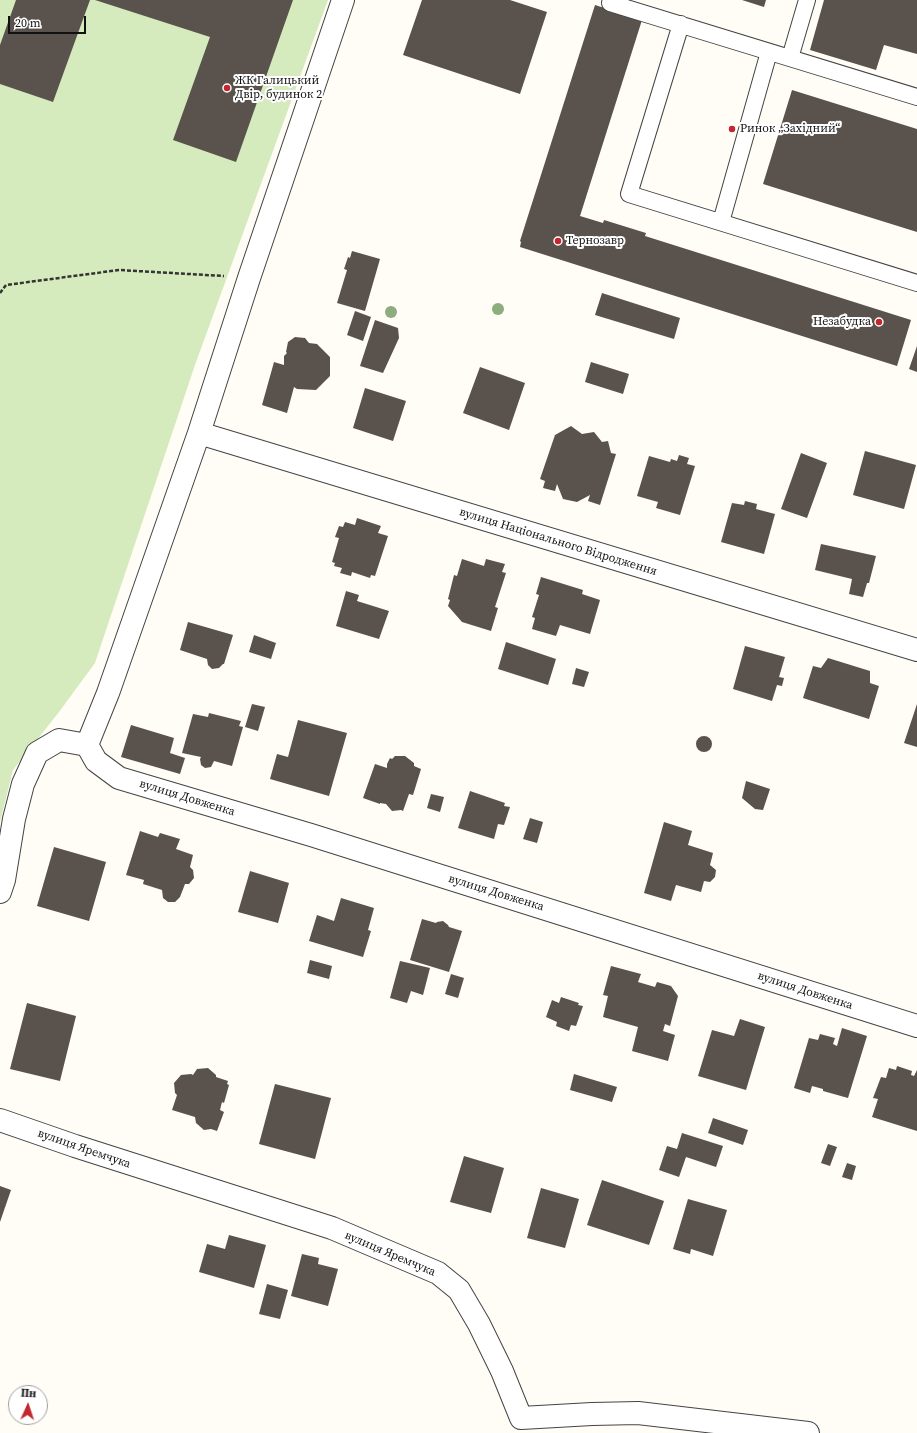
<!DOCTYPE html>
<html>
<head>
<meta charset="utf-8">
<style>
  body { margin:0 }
  #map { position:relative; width:917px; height:1433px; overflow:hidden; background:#fffdf5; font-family:"Source Serif 4",serif }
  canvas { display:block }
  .north { position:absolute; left:8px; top:1385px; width:40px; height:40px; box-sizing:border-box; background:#fff; border:1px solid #a0a0a0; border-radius:50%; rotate:3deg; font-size:11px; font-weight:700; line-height:16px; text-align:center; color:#111 }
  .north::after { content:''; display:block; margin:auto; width:14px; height:18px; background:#c4262e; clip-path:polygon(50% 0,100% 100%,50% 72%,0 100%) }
  .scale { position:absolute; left:8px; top:16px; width:78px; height:18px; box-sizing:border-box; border:2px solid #111; border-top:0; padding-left:5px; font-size:12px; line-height:14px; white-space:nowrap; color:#111; -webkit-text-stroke:3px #fff; paint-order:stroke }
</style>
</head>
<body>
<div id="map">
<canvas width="917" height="1433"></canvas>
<div class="north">Пн</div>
<div class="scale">20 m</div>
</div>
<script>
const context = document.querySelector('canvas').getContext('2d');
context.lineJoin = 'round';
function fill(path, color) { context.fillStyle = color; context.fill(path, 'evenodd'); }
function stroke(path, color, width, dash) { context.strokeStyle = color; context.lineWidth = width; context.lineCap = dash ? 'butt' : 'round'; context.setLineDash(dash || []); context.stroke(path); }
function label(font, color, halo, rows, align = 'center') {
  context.font = font + ' "Source Serif 4",serif'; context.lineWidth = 4; context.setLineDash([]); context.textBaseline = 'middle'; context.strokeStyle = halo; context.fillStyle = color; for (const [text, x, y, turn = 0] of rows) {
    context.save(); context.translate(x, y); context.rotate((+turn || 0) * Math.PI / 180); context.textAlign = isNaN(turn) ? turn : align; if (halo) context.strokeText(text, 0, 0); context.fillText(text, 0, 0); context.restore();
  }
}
const green = new Path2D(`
  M0,0h328l-133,365 -100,298 -36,49 -46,58 -13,52z`);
const building = new Path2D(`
  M16,0h74l-37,102 -53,-18v-39z
  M95,0h198l-57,162 -63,-22 37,-103z
  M422,0h88l37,12 -27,82 -117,-39z
  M742,0h24l-2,7z
  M824,0h93v54l-33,-9 -8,25 -66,-20z
  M595,5l47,15 -62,196 23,7 1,-3 42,13 -1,3 266,84 -14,46 -377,-119 1,-5 -1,-1z
  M792,90l125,39v103l-154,-48z
  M352,251l28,8 -15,52 -28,-8 10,-33 -3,-1 4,-12 2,1z
  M602,293l78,25 -6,21 -79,-24z
  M355,311l16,6 -8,24 -16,-6z
  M375,320l23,8 1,10 -16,35 -23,-7z
  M295,337l10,1 4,5 8,1 13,13v19l-14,14 -19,-1 -3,-2 -7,26 -25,-8 12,-43 10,3v-9l3,-3 -1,-1 2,-10z
  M917,346v26l-8,-3z
  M591,362l38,12 -6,20 -38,-12z
  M480,367l45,16 -16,47 -46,-17z
  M365,388l41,13 -13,40 -40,-13z
  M571,426l11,8 12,-2 8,10 6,-1 3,12 5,1 -16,51 -12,-4 2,-6 -13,7 -14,-3 -6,-15 -2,7 -12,-3 2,-7 -5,-2 15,-44z
  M865,451l51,14 -12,44 -51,-14z
  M801,453l26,10 -20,55 -26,-9z
  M679,455l10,3 -2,6 8,2 -15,49 -24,-7 2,-6 -21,-6 12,-40 21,6 1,-3 6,2z
  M745,501l12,3 -1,5 19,5 -11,40 -43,-12 11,-39 12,2z
  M357,518l24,8 -3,7 10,3 -13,40 -4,-1 -1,3 -18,-6 -1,4 -11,-3 2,-5 -8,-2 1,-3 -3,-1 7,-24 -4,-1 4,-11 4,1 2,-5 10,3z
  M821,544l55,12 -7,27h-2l-4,14 -14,-3 3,-15 -37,-9z
  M462,559l22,7 2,-7 19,5 -3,8 4,1 -11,34 3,1 -7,23 -29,-9 -14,-16 2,-6 -2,-1 6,-24 3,1z
  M541,577l42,13 -1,4 18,6 -10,34 -30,-9 -4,11 -24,-7 3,-11 -3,-1 7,-22 -3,-1z
  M346,591l13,4 -2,6 32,10 -10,28 -43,-13z
  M188,622l45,13 -9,29h-1l-4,4 -7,1 -4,-4 -1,-6 -27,-9z
  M254,635l22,8 -5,16 -22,-7z
  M506,642l50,17 -8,26 -50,-16z
  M745,646l40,11 -6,20 5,1 -2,8 -5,-1 -5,16 -39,-12z
  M828,658l42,13v12l9,3 -10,33 -66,-21 10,-32 8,2z
  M576,668l13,4 -5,15 -12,-3z
  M252,704l13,3 -7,24 -13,-4z
  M917,704v43l-13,-4z
  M209,713l32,8 -2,5 4,1 -11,39 -18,-5 -3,6 -6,1 -4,-3 -1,-6 1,-2 -19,-4 11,-39 15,3z
  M298,720l49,13 -18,63 -59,-17 7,-25 11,3z
  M131,725l43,13 -4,15 15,5 -5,16 -59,-17z
  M696 744a8 8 0 1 1 16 0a8 8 0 1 1-16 0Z
  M395,756h10l9,7v3l7,3 -8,26 -4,-1 -6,17 -2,-1 -9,1 -6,-7 -6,-1v1l-17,-6 12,-34 12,4v-4l3,-6 2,1z
  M746,781l24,8 -7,21 -8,-1 -13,-11z
  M470,791l35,12 -1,3 6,1 -6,18 -6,-1 -4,15 -36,-11z
  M431,794l13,3 -4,15 -13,-4z
  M530,818l13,4 -6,21 -14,-4z
  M664,822l28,9 -4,14 25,8 -3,12 6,5 -1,7 -5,5 -6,-1 -3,11 -25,-7 -5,16 -27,-8z
  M140,831l18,6 2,-4 20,6 -4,10 17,6 -3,12 3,3 1,8 -5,6h-4l-5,13 -5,5h-7l-5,-4 -1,-8 -19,-6 1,-4 -18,-5z
  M54,847l52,15 -17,59 -52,-15z
  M250,871l39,12 -11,40 -40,-11z
  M341,898l33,10 -6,22 3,1 -8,26 -54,-16 8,-26 17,6z
  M422,919l14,4 1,-1 6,-1 5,4 1,2 13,4 -13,41 -39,-12z
  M310,960l22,6 -3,13 -22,-6z
  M400,961l30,7 -7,27 -12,-4 -4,12 -17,-5z
  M611,966l30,8 -3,8 17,5 2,-5 14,4 7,10 -8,30 -5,-2 -2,7 12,4 -7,26 -36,-10 6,-24 -35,-10 5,-21 -5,-1z
  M451,974l13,4 -6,20 -13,-4z
  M561,997l18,6 -1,2 5,1 -7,20 -5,-1 -2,6 -13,-5 1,-4 -11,-5 6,-17 7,3z
  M27,1003l49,13 -16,65 -50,-12z
  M740,1019l25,8 -19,63 -48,-14 14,-46 22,6z
  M842,1028l25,8 -19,62 -25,-7v-2l-11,-3 -2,7 -16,-5 15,-50 9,2 2,-6 15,4 -2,6 4,2z
  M897,1066l15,5 -1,4 3,1 3,-6v61l-45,-14 6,-18 -5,-1 8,-21 5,1 3,-10 7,2z
  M208,1068l8,7v2l12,4 -1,3 2,1 -5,18 -2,-1 -2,8 4,2 -7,19 -6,-2 -7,1 -8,-7 -1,-6 -23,-7 5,-15 -2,-2 -1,-10 7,-8 10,-1 2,1 4,-6z
  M574,1074l43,13 -5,15 -42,-12z
  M275,1084l56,14 -16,61 -56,-15z
  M713,1118l35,12 -5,15 -35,-12z
  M682,1133l41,13 -7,21 -30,-10 -7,20 -20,-7 8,-24 10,3z
  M828,1144l9,3 -7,19 -9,-3z
  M464,1156l40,12 -13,45 -41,-11z
  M847,1163l9,3 -4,14 -10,-3z
  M602,1180l62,21 -15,44 -62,-20z
  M0,1186l11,4 -11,32z
  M541,1188l38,11 -14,49 -38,-10z
  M688,1199l39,11 -14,46 -22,-7 -1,5 -17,-5z
  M229,1235l37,10 -12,43 -55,-16 8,-28 18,5z
  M302,1254l17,4 -1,6 20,5 -10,37 -37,-10z
  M267,1284l21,6 -8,29 -21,-5z`);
const path = new Path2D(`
  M0,293l6,-8 113,-15 105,6`);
const lane = new Path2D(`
  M610,3l307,94
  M681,24l-52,170 288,89
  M790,58l17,-58
  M721,222l48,-170`);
const street = new Path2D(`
  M199,433l718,217
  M87,745l9,16 23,17 192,57 606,191
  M0,892l4,-12 10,-61 9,-35 14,-31 22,-13 28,5 21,-52 91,-260 50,-155 94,-278
  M0,1120l75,26 257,82 106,45 21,17 20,34 23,47 19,47 71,-4 46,-1 170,20`);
const trees = [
  [498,309],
  [391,312]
];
const markers = [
  [227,88,4,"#c4262e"],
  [732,129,4,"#c4262e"],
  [558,241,4,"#c4262e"],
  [879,322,4,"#c4262e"]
];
const poiNames = [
  ["ЖК Галицький",235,81],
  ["Двір, будинок 2",235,95],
  ["Ринок „Західний“",740,129],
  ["Тернозавр",566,241],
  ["Незабудка",871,322,"right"]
];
const streetNames = [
  ["вулиця Національного Відродження",558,542,17],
  ["вулиця Довженка",187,798,17],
  ["вулиця Довженка",496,893,17],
  ["вулиця Довженка",805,991,18],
  ["вулиця Яремчука",84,1149,19],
  ["вулиця Яремчука",390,1254,23]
];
fill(green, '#d5ebbd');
fill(building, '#5a524d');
stroke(lane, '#444', 18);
stroke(street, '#444', 24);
stroke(path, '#333', 2.5, [4, 2]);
stroke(lane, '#fff', 16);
stroke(street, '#fff', 22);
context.fillStyle = '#8dad7f';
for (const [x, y] of trees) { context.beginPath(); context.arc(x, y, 6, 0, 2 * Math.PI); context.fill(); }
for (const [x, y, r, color] of markers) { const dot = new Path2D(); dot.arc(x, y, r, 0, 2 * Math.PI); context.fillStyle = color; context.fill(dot); stroke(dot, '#fff', 1.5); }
label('12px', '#111', '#fff', poiNames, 'left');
label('12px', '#111', '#fff', streetNames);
</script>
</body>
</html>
